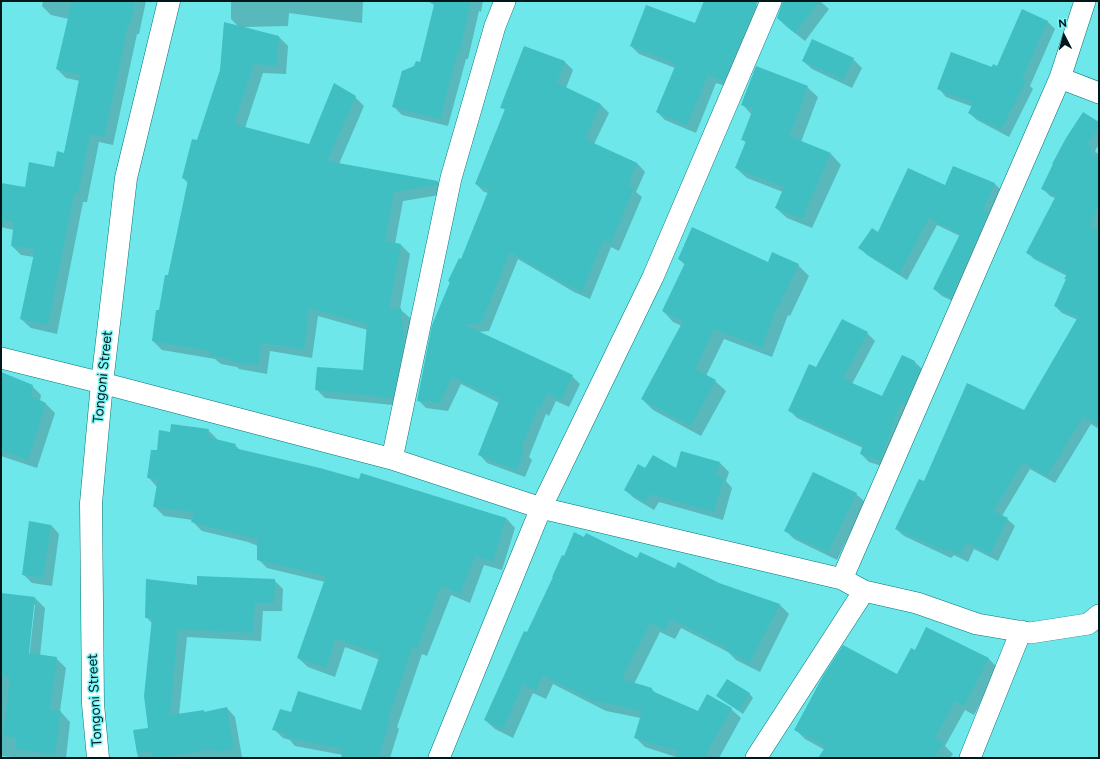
<!DOCTYPE html>
<html>
<head>
<meta charset="utf-8">
<style>
  body { margin:0 }
  #map { position:relative; width:1100px; height:759px; overflow:hidden; background:#6ee7ea; font-family:Figtree,sans-serif }
  canvas { display:block }
  .frame { position:absolute; inset:0; border:2px solid #001819; pointer-events:none }
  .north { position:absolute; left:1044px; top:16px; width:40px; height:40px; -webkit-text-stroke:3px #7cf5f7; paint-order:stroke; rotate:354deg; font-size:11px; font-weight:700; line-height:16px; text-align:center; color:#001819 }
  .north::after { content:''; display:block; margin:auto; width:14px; height:18px; background:#001819; clip-path:polygon(50% 0,100% 100%,50% 72%,0 100%) }
</style>
</head>
<body>
<div id="map">
<canvas width="1100" height="759"></canvas>
<div class="frame"></div>
<div class="north">N</div>
</div>
<script>
const context = document.querySelector('canvas').getContext('2d');
context.lineJoin = 'round';
function fill(path, color) { context.fillStyle = color; context.fill(path, 'evenodd'); }
function stroke(path, color, width, dash) { context.strokeStyle = color; context.lineWidth = width; context.lineCap = dash ? 'butt' : 'round'; context.setLineDash(dash || []); context.stroke(path); }
function label(font, color, halo, rows, align = 'center') {
  context.font = font + ' Figtree,sans-serif'; context.lineWidth = 3; context.setLineDash([]); context.textBaseline = 'middle'; context.strokeStyle = halo; context.fillStyle = color; for (const [text, x, y, turn = 0] of rows) {
    context.save(); context.translate(x, y); context.rotate((+turn || 0) * Math.PI / 180); context.textAlign = isNaN(turn) ? turn : align; if (halo) context.strokeText(text, 0, 0); context.fillText(text, 0, 0); context.restore();
  }
}
const shadow = new Path2D(`
  M43,1h103l-7,33h-2l-24,111 -14,-3 -12,60h-4l-26,132 -26,-6 -10,-9 13,-62 -13,-2 -9,-9 2,-16 -13,-3v-43l24,4 30,-20 9,-14 16,-73 -14,-3 -9,-9 12,-50 -18,-4 -9,-9z
  M231,1h132l-1,22 -73,-10 -1,13 -44,1 35,10 9,9 -2,28 -23,-1 -18,55 64,17 46,-48 9,9 -25,58 99,18 9,9 -1,3 -43,7 -8,43 6,1 9,9 -10,55 10,9 3,35 -11,53 -77,-8 -9,-9 48,-17 4,-42 -50,-14 -6,42 -42,-7 -3,23 -28,-5 -2,-2 -16,-3 -6,-5 -53,-9 -9,-9 16,-64 19,-94 -5,-5 56,-151 -8,-8z
  M428,1h55l-2,11 -2,-1 -11,48h-2l-18,67 -46,-11 -9,-9 28,-43 14,-58 -3,-1z
  M705,1h42l9,4 8,8 -32,75 -16,-5 -20,50 -31,-13 -8,-8 18,-44 -36,-14 -8,-8 64,-22z
  M787,1h33l9,8 -24,32 -18,-14 -9,-9z
  M1047,21l8,8 -25,57 3,3 -24,48 -32,-17 -8,-7 4,-6 -27,-10 -7,-8 58,-21z
  M525,47l40,15 8,8 -7,18 35,17 8,8 -15,31 43,19 8,9 -9,20 6,5 -23,54 -8,-4 -21,52 -16,-7 -56,-33 -29,72 -11,1 94,44 8,8 -11,23 -13,-6 -7,15 -3,-2 -17,43 3,3 -7,17 -38,-14 -8,-9 20,-51 -38,-19 -13,27 -22,-3 -8,-8 32,-117 -1,-2 13,-20 26,-68 -4,-1 -8,-8 30,-73 -4,-4z
  M853,59l9,9 -10,20 -40,-19 -9,-8z
  M807,87l11,10 -17,45 30,12 10,11 -29,63 -25,-10 -11,-10 7,-16 -36,-14 -11,-10 10,-25 -3,-4 9,-24 -10,-11z
  M1099,124v20l-4,7 4,4 -1,2 1,1v70l-1,2 1,1v90l-3,7 -34,-15 -7,-7 12,-26v-4l-33,-17 -7,-7 28,-54 -5,-2 -7,-7z
  M954,167l41,17 7,7 -43,113 -17,-8 -8,-7 26,-53 -23,-11 -30,55 -40,-25 -7,-7 86,-61z
  M679,259l119,6 11,11 -19,40 -2,-1 -16,42 -48,-18 -18,37 9,5 11,10 -25,45 -48,-26 -11,-11 40,-73 -9,-4 -10,-11 22,-46z
  M867,333l8,8 -23,43 30,13 20,-41 13,6 8,8 -35,98 -19,-6 -8,-8 2,-6 -66,-30 -8,-8 27,-42z
  M1,373l31,13 9,9 -1,6 6,3 9,9 -18,55 -36,-12z
  M1099,406v23l-8,-5 -36,59 -25,-14 -28,47 5,3 8,7 -17,35 -24,-12 -6,13 -14,-7 -3,3 -47,-22 -8,-7 28,-47 100,-71z
  M208,430l9,9v2l18,4 6,6 265,67 9,10 -13,42 -18,-5 -14,38 -19,-8 -24,61 -5,-2 -25,73 2,2 -9,29h-48l1,-3 -48,-9 -5,-6 -7,-2 -9,-9 18,-16 70,-1 18,-52 -35,-13 -10,30 -27,-10 -10,-9 27,-76 -58,-14 -9,-9v-13l-10,-4 -46,-11 -9,-9v-2l-29,-4 -9,-9 2,-20 -9,-10 10,-26 13,-18z
  M681,452l39,11 9,9 -3,9 6,7 -9,32 -64,-18 -5,8 -20,-12 -9,-8 21,-21 30,1z
  M856,494l9,8 -28,58 -43,-21 -8,-8z
  M51,525l8,9 -7,52 -20,-3 -9,-9z
  M585,538l53,21 38,11 103,34 10,10 -29,58 -24,-12 -8,-8 -47,-24 -6,11 -15,-7 -26,52 18,5 5,6 41,18 33,-4 10,9 -22,40h-43v-1l-31,-10 -10,-10 6,-19 -35,-7 -53,-27 -7,15 -13,-6 -20,45 -18,-9 -10,-9 79,-163z
  M274,580l9,9 -1,22h-19l-2,30 -74,-4 -8,78 25,-4 1,2 22,-5 8,9 7,40 -104,1 -4,-27 16,-2 2,-106 -6,-6 52,-31z
  M1,594l34,4 10,10 -5,48 16,2 10,10 -6,43 10,11 -4,36h-45l-20,-2zM33,605h2l-6,53h-2z
  M916,651l72,7 10,10 -24,47 -9,-5 -20,36 8,8 -3,4h-131l6,-8 -20,-11 -9,-9 101,-55z
  M749,693l4,5 -10,16 -25,-18z`);
const building = new Path2D(`
  M72,1h63l-5,25 -2,-1 -24,112 -14,-3 -12,60 -4,-1 -26,132 -28,-6 15,-70 -24,-3 3,-24 -13,-2v-37l24,4 4,-25 25,5 3,-16 7,2 16,-78 -24,-6z
  M435,1h36l-11,50h-2l-18,68 -48,-12 10,-36 12,-5 2,-5 4,1z
  M704,1h54l-34,80 -16,-6 -21,50 -31,-13 20,-48 -46,-18 16,-41 49,18z
  M783,1h37l-25,32 -18,-15z
  M1022,9l26,12 -26,58 4,2 -25,49 -33,-17 5,-10 -36,-14 14,-37 41,15 1,-3 4,2z
  M224,22l55,14 -2,30 -23,-2 -20,60 75,20 25,-61 22,13 -29,65 111,20 -1,4 -43,7 -9,49 16,3 -12,65 12,-1 3,35 -11,55 -78,-8 2,-23 46,3 4,-46 -58,-16 -5,41 -43,-6 -3,22 -29,-4v-2l-19,-3 1,-5 -59,-10 4,-31h3l6,-35h3l20,-95 -6,-2 10,-39 5,1 23,-70z
  M812,39l42,19 -11,22 -41,-19z
  M524,46l41,15 -8,22 44,21 -16,35 52,24 -9,22 6,3 -23,55 -8,-3 -21,52 -17,-8 -55,-32 -29,71 -16,2 108,50 -12,25 -14,-7 -6,15 -3,-1 -17,42 3,2 -7,19 -39,-15 22,-56 -48,-22 -12,26 -23,-2 15,-76 18,-43 -2,-1 11,-23 2,1 28,-70 -14,-5 30,-75 -5,-1z
  M756,66l52,20 -19,50 42,17 -29,66 -27,-11 9,-21 -49,-19 11,-27 -5,-1 12,-31 -12,-4z
  M1083,112l16,10v5l-12,18 5,2 -2,6 9,4v46l-9,23 9,4v195l-16,-8 -36,59 -24,-14 -30,49 15,7 -18,36 -24,-12 -6,13 -14,-7 -2,3 -49,-22 24,-50 5,2 43,-98 57,27 54,-93 -24,-11 12,-27h-2l3,-5 -41,-21 30,-57 -15,-7 12,-25h-1l14,-26z
  M953,166l42,17 -12,28 5,2 -37,85 -18,-9 27,-55 -31,-16 -30,56 -41,-26 14,-20 6,4 30,-64 37,17z
  M692,227l76,35 4,-10 27,12 -20,42 -2,-1 -15,43 -48,-19 -19,40 21,11 -25,46 -50,-27 42,-78 -21,-10 23,-48 -7,-4z
  M842,319l26,13 -25,47 39,17 20,-41 13,6 -1,4 7,3 -16,36 -4,-2 -21,59 -20,-7 3,-9 -75,-34 21,-47 7,3z
  M1,372l32,13 -2,11 15,7 -18,57 -27,-10z
  M171,424l38,5 -2,8 29,7 -2,4 86,20 39,11 2,-6 145,45 -13,44 -18,-6 -15,38 -19,-8 -24,62 -4,-2 -25,72 2,1 -11,39h-38l2,-9 -58,-12 1,-4 -14,-3 8,-21 11,3 7,-21 63,19 19,-55 -44,-17 -10,30 -29,-10 29,-82 -69,-16v-21l-66,-17 3,-10 -41,-5 5,-28 -11,-1 4,-28h6l2,-20 11,2z
  M681,451l39,11 -4,14 8,2 -10,34 -64,-18 -5,8 -21,-12 14,-26 7,4 8,-13 23,13z
  M813,472l44,21 -29,59 -44,-21z
  M29,521l22,4 -8,53 -21,-3z
  M574,532l10,5 2,-4 51,25 3,-6 35,16 3,-6 41,21 61,21 -30,59 -25,-13 1,-3 -55,-28 -6,11 -15,-7 -28,56 30,9v3l46,20 9,-17 25,14 -23,41 -4,9h-29l2,-7 -44,-13 8,-27 -47,-10 -52,-26 -7,15 -13,-6 -20,45 -19,-9 40,-89 3,1 26,-55h-1l10,-22 2,1z
  M197,576l78,3 -1,24h-19l-2,30 -75,-4 -8,86 34,-5v2l23,-5 7,42 -20,3 -1,-3 -47,7v2h-13l-1,-7 -15,2 -4,-23 15,-2 -4,-32 8,-78h-7l1,-39 51,6z
  M1,593l34,4 -6,56 28,4 -7,52 11,2 -6,43 -40,-5 1,-11 -13,-2 7,-59 -9,-1z
  M926,627l63,31 -25,48 -9,-5 -20,37 9,5 -10,15h-116l8,-12 -32,-16 29,-54 20,-31 54,29 14,-26 4,2z
  M727,679l23,14 -11,18 -23,-15z`);
const minor = new Path2D(`
  M1060,78l39,15
  M1,358l101,25 290,76 149,49 301,71 22,12 53,12 60,21 53,9 58,-9 11,-9
  M392,459l59,-281 44,-152 10,-25
  M842,579l218,-501 25,-77
  M439,758l102,-250 112,-231 118,-276
  M756,758l108,-167
  M970,758l51,-127`);
const tertiary = new Path2D(`
  M98,758l-5,-54 -2,-201 11,-120 24,-205 43,-177`);
const streetNames = [
  ["Tongoni Street",103,377,-84],
  ["Tongoni Street",95,700,-93]
];
fill(shadow, '#0003');
fill(building, '#3fbfc2');
stroke(minor, '#017678', 22);
stroke(tertiary, '#017678', 23);
stroke(minor, '#fff', 21);
stroke(tertiary, '#fff', 22);
label('14px', '#001819', '#7cf5f7', streetNames);
</script>
</body>
</html>
